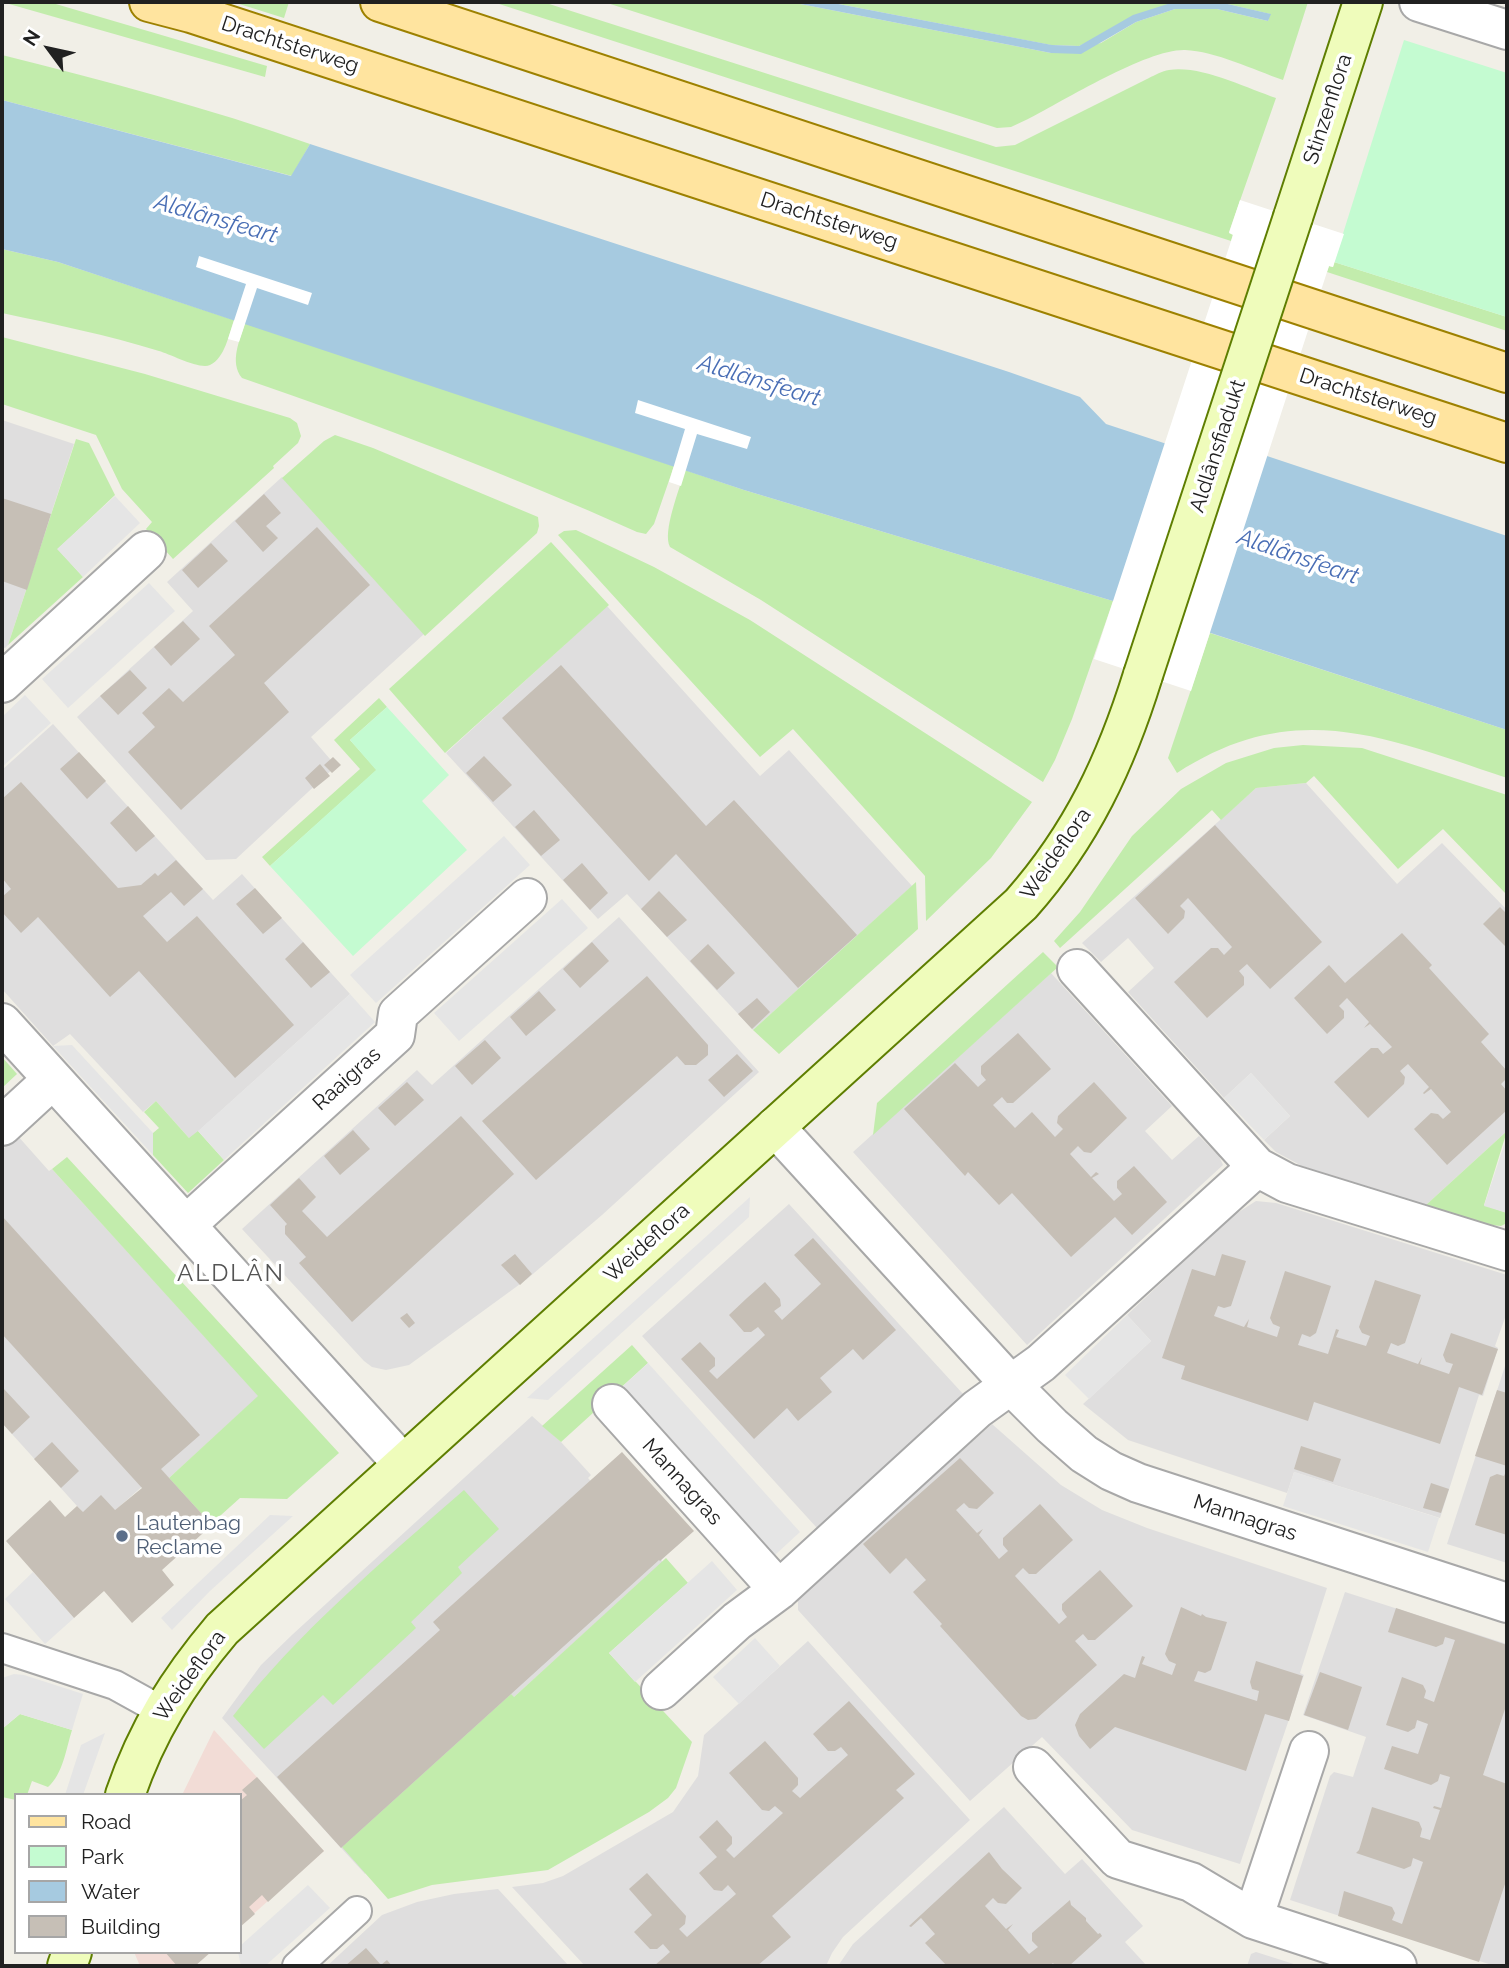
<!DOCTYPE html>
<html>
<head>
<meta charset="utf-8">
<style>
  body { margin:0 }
  #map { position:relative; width:1509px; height:1968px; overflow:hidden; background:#f1efe7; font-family:Raleway,sans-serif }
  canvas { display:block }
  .frame { position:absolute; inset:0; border:4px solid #212121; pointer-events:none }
  .legend { position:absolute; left:14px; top:1793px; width:228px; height:161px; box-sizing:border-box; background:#fff; border:2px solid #a6a6a6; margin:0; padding:9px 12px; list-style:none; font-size:21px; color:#212121 }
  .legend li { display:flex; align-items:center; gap:14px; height:35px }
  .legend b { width:35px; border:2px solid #a6a6a6 }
  .north { position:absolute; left:14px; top:14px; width:70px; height:70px; -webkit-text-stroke:5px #fff; paint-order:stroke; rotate:303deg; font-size:19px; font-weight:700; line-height:28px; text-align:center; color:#212121 }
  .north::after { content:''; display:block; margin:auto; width:24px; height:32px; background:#212121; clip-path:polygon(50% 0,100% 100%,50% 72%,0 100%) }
</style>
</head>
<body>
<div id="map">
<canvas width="1509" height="1968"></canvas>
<div class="frame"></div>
<ul class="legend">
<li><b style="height:9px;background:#ffe49f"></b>Road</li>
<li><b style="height:19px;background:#c4fbd1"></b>Park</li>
<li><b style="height:19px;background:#a6cae0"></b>Water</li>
<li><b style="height:19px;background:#c6bfb6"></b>Building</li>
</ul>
<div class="north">N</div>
</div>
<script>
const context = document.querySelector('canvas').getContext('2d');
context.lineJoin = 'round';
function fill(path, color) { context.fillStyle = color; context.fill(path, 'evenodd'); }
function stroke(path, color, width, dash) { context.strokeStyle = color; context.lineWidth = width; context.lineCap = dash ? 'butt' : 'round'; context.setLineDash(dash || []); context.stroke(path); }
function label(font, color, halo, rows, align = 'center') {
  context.font = font + ' Raleway,sans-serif'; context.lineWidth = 7; context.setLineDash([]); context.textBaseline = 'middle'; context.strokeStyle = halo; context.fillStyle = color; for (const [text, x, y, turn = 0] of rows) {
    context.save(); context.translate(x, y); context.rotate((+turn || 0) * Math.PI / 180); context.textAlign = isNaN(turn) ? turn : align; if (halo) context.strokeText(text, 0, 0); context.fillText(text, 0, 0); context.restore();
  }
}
const residential = new Path2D(`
  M2,420l72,24 -66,201 -3,3 -3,-1z
  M282,477l142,157 -113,103 25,29 -100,93 -30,1 -129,-143 116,-106 -26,-29z
  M607,606l153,170 29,-26 123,136 -159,144 -126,-136 -29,25 -152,-166z
  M53,724l160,176 29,-26 108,120 -160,145 -34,-38 -13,11 -73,-78 -17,12 -51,-57v-219z
  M1306,783l91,101 45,-41 65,67v221l-81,74 -124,-39 -26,-14 -12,-12 26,-24 -39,-43 -27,25 -96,-106 26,-24 -26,-30 -27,24 -19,-19 174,-155z
  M619,917l140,155 -157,143 -75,64 -118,86 -23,5 -14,-3 -8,-6 -122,-132 175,-159 15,15z
  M1051,973l121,133 -27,25 27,29 27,-24 20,20 4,9 -196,180 -174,-193z
  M17,1135l32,36 3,-2 207,227 -90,82 -8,-8 -65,57 -94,-104v-273z
  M1256,1201l20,2 231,72v37l-12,34 3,2 -15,48 -4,-1 -39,123 -146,-46 -7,21 -159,-53 -45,-36 68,-63 -24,-26 104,-98z
  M789,1204l175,191 -147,133 -175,-192z
  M1507,1360v203l-60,-19z
  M532,1416l29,26 30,33 -3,3 75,84 -149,135 -149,177 -143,-156 39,-53 32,-31z
  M992,1424l69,61 41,25 45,18 180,60 -27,85 4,2 -64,189 -108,-34 -90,-93 -72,64 -172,-191v-10l2,-4z
  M1345,1592l162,52v322h-12l-205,-66 40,-124 4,-4 19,5 13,-40 -63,-22z
  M808,1641l162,179 -127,117 -11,16 -6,13h-241l-73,-79 31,-4 20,-7 110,-64 25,-36 6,-41z
  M1004,1807l61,67 17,-15 61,67 -18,16 22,24h-309l15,-22z
  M498,1889l71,77h-242l55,-51 35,-13 37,-8z
  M1256,1952l44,14h-53l4,-12z`);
const commercial = new Path2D(`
  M214,1730l110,121 -84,75v-131h-58z
  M134,1952h76l-15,14h-55z`);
const grass = new Path2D(`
  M2,2h47l218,64 -2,11z
  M233,2h56l-5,16z
  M493,2h50l453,145 19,-2 134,-67c6,-3 13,-7 20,-8 32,-5 77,18 107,28l-47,134 4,2 -2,7z
  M604,2h186l261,51 50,-10 35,-21 39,-13h42l51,12 2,-7 -51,-12h89l-25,78c-29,-10 -68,-29 -98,-30 -38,-1 -120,50 -157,69l-17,8 -14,1z
  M828,2h351h-5l-95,44 -28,-1z
  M2,55c103,26 207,53 308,89l-18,32 -290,-76z
  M2,249l56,13 176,58c-5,14 -9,38 -24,45 -10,5 -40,-11 -51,-14 -52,-16 -105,-27 -157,-38z
  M1334,262l173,55v14l-180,-59 2,-6 4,1z
  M245,323l429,143 -20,58 -8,10 -9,-2c-129,-58 -261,-108 -395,-154 -13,-16 -2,-38 3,-55z
  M2,337l143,37 145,44 7,5 4,13 -3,7 -25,23 1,2 -101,91 -27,-30 6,-7 -30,-33 -26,-54 -94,-31z
  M335,435l38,13 165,69 1,9 -2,7 -112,103 -143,-158 42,-37z
  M76,439l13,4 26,52 -57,54 25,28 -75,68z
  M685,470l59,20 369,111 -41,118 -17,41 -12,22 -282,-182 -91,-53c-8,-15 10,-59 15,-77z
  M576,530l78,37 96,53 282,182 -41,56 -65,63 -1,-45 -132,-147 -33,28 -202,-222 6,-4z
  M551,542l58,63 -164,148 -56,-64z
  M1210,633l297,97v48c-120,-40 -212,-82 -330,-5l-9,-15z
  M379,698l8,9 -37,33 27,30 -107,96 -8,-9 98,-88 -26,-29z
  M1303,745l59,3 145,47v100l-64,-66 -45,40 -84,-93 -8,7 -50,5 -35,32 -9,-10 -152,138 -6,-7 26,-29 52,-76 49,-47 45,-26 48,-15z
  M916,882l2,47 -139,125 -26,-24z
  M1043,952l15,15 -185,168 4,-32z
  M2,1057l15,17 -15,14z
  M156,1101l33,37 9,-7 26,29 -36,33 -35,-38v-22l6,-5 -15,-16z
  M1507,1131l-23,74 23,8v10l-6,3 -10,-1 -65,-20z
  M67,1157l272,296 -52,46 -47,-1 -29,26 -42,-46 89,-82 -206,-227z
  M632,1345l16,18 -87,79 -19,-16z
  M464,1490l35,39 -41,38 4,6 -51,49 5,6 -83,77 -10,-10 -59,54 -31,-33c66,-85 150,-155 231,-226z
  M666,1558l22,25 -79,70 83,89 -16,46 -8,10 -19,14 -101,58 -116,15 -44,14 -46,-52 169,-153 3,3z
  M20,1714l52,16c-6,19 -9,44 -24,57l-16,-6 -5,14h-11v5l-14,-3v-68z`);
const park = new Path2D(`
  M1404,40l103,33v244l-173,-55z
  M387,707l62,68 -27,26 45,49 -114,106 -83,-90 106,-96 -26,-30z`);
const parking = new Path2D(`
  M115,496l25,27 -57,54 -26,-28z
  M149,583l26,28 -107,97 -26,-29z
  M25,695l26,28 -49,44v-50z
  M504,836l26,29 -154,138 -26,-28z
  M562,899l26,29 -129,113 -25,-28z
  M350,994l25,28 -151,138 -26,-29z
  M72,1045l81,88v22l-100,-109z
  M1251,1073l39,43 -26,24 -40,-42z
  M1507,1136v77l-23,-7z
  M750,1197l-1,20 -201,183 -21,-2z
  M1127,1315l24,26 -62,58 -24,-24z
  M648,1363l152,169 -25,23 -152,-169z
  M1294,1472l145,46 -11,34 -145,-46z
  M270,1515l23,1 -83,75 -38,39 -11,-12z
  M712,1561l25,29 -102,92 -26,-29z
  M33,1572l41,46 -29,26 -40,-45z
  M755,1638l25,28 -41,38 -26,-27z
  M14,1674l10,1 59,19 -11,36 -52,-16 -18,15v-51z
  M105,1733l-22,62h-18l16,-50z
  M308,1885l22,23 -65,58h-24l-3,-14h2v-6z`);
const water = new Path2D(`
  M790,2h38l224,43 27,1 54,-31 41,-13h45l52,12 -3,7 -51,-12h-42l-39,13 -55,32 -30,-1z
  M2,100l289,76 19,-32 699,228 71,25 26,27 146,48 15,-16 240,80v194l-394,-129 -369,-111 -686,-228 -56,-13z`);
const pier = new Path2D(`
  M1240,200l104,34 -11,33 -4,-1 -2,6 -136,419 -97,-32 139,-424 -4,-2z
  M199,256l113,37 -4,12 -51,-17 -18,54 -11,-3 18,-55 -50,-17z
  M638,400l113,37 -4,12 -50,-15 -16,52 -12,-4 16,-53 -50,-16z`);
const building = new Path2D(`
  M264,494l17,19 -15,13 12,12 -15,14 -28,-31z
  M2,498l49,16 -24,76 -25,-9z
  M317,527l53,58 -106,98 25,29 -108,98 -53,-58 27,-25 -13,-14 27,-25 14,14 52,-47 -26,-29z
  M211,543l17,18 -30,27 -16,-18z
  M183,621l17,18 -29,27 -17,-19z
  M561,665l145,161 28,-26 123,135 -59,53 -122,-134 -27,27 -147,-163z
  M130,670l17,18 -29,27 -18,-19z
  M79,752l27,29 -19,18 -27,-30z
  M484,756l28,29 -19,17 -27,-29z
  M333,757l8,8 -9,8 -8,-8z
  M320,764l10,12 -16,13 -9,-11z
  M21,782l97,106 23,-3 14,-12 3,3 18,-16 27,29 -19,17 -13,-14 -28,24 24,26 30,-26 97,109 -59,53 -96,-107 -29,26 -72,-80 -17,16 -19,-21v-15l9,-8 -9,-11v-79z
  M128,806l27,30 -19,16 -26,-29z
  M534,810l26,30 -19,16 -26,-29z
  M1215,825l107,117 -52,47 -23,-25 -8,7 5,6v8l-37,33 -33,-36 37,-34h7l6,7 8,-8 -44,-49 -8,8 5,5 -1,7 -16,16 -33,-36z
  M582,863l26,30 -18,17 -27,-30z
  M255,888l27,30 -19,16 -27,-30z
  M659,891l28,29 -20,17 -26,-28z
  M1500,907l7,7v34l-24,-24z
  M1402,933l30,32 -3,3 60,66 -8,8 26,29v7l-6,6 6,7v19l-60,55 -33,-36 17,-16 7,1 5,5 8,-7 -20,-23 -7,5 -1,-1 6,-6 -21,-23 -8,7 5,6 -1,7 -36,34 -34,-36 37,-34h7l5,6 9,-7 -22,-23 -6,4 5,-6 -22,-24 -8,8 5,5v7l-17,16 -33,-36 35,-33 16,18z
  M303,942l27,30 -19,16 -26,-29z
  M592,942l17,19 -29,27 -17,-19z
  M708,944l27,29 -18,17 -27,-29z
  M647,976l61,69v10l-12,10h-11l-8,-9 -141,124 -54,-59z
  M539,991l17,19 -30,26 -16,-19z
  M757,998l13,14 -18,17 -14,-15z
  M1018,1033l33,36 -38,34h-6l-5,-6 -9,8 22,23 17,-16 23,25 8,-8 -6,-6 1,-7 36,-34 33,36 -36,35 -7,-1 -6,-6 -8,8 21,23 5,-5 3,2 -7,4 22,23 8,-7 -5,-6v-7l17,-15 33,36 -35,33 -17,-18 -44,40 -59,-64 -13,12 -31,-33 -3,4 -61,-67 51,-46 23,24 8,-7 -5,-6v-8z
  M485,1040l16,18 -29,27 -17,-19z
  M737,1054l16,17 -29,26 -16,-17z
  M407,1082l17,18 -29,26 -17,-18z
  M461,1116l53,58 -162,148 -53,-59 7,-6 -21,-23v-8l2,-2 -17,-19 29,-27 17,19 -14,14 25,26z
  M353,1130l17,19 -30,26 -16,-19z
  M2,1216l198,219 -39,34 51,56 -50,45 12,15 -42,38 -28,-32 -30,27 -68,-77 44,-41 15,17 12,-11 6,6 18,-17 14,15 27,-22 -140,-154z
  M813,1238l83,92 -33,30 -10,-11 -33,29 12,14 -34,29 -11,-13 -33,31 -73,-80 19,-17 15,16v8l-6,5 8,8 48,-44 -7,-8 -7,5h-7l-15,-17 18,-17 18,-16 15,17 1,7 -7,5 8,9 25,-23 14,-13 -27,-29z
  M515,1254l17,20 -12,11 -19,-20z
  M1222,1254l24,7 -15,45 -7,2 -6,-2 -4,10 30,11 5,-8 -2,8 30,10 3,-10 -7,-3 -3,-6 15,-47 46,15 -15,47 -6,4 -8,-3 -4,11 30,9 8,-25 3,1 -3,7 30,9 4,-10 -8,-3 -3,-6 16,-47 46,15 -16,48 -7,3 -7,-3 -4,10 31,11 4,-7 -2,7 29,10 4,-10 -7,-2 -3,-7 8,-22 47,16 -16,46 -23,-8 -19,57 -126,-42 -6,19 -127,-42 4,-13 -23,-8 30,-89 23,7z
  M407,1313l8,10 -6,5 -9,-10z
  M3,1388l27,29 -18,17 -10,-11z
  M1497,1390l10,3v73l-32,-10z
  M52,1442l27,29 -18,17 -27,-29z
  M1301,1446l40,13 -8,23 -39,-13z
  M622,1452l72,79 -34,30 -1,-1 -318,288 -64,-71 163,-147 -7,-8z
  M960,1458l34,35 -17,16 -8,-1 -5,-5 -8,7 21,23 6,-4 -4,6 20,24 9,-8 -5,-6v-7l37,-34 33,36 -37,34h-7l-6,-6 -8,8 44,48 8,-7 -5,-7v-6l38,-34 33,36 -38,34h-7l-5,-6 -8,7 22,24 -61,54 -8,1 -7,-4 -81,-90 2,-2 -29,-32 13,-12 -20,-22 -16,16 -27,-30z
  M1507,1469v66l-32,-10 15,-48 7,-3 7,2z
  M1431,1483l18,6 -8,24 -18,-5z
  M1181,1607l20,9 1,-2 4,3 21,5 -16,48 -6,3 -7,-2 -4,10 63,20 2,-10 -7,-2 -2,-7 6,-21 47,15 -14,45 -24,-7 -19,57 -131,-44 -25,22 -11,-13 -4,-11 5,-11 44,-40 11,4 7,-22 3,1 -3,7 30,11 4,-11 -7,-3 -4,-7z
  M1396,1608l111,37v58l-24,72 24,9v94l-28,84 -141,-46 6,-25 48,16 3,6 -3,7 10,4 21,-62 -10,-4 -2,8 -7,3 -48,-16 3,-3 13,-43 47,15 3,7 -2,8 10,3 10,-30 -7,-2 1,-2 7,2 9,-31 -10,-3 -2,7 -7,4 -47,-16 8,-23 26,8 10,-30 -11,-4 -2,8 -7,4 -22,-7 16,-48 21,8 3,6 -2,7 10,4 21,-62 -10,-3 -2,7 -7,3 -48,-15z
  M1320,1672l42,15 -14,43 -44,-15z
  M849,1701l66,73 -19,16 8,8 -132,118 19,21 -34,29h-103l16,-14 -7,-8 -6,5h-7l-16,-17 18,-17 -23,-26 18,-16 39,43 -1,8 -6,5 8,8 49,-43 -8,-9 -6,6 -8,-1 -15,-17 18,-16 -18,-20 18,-17 15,17v7l-6,6 8,8 49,-45 -8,-7 -6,5 -7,-1 -33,-37 36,-32 33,37v7l-6,6 8,7 48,-43 -7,-8 -6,4h-7l-15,-17z
  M257,1777l67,74 -56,51 -6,-7 -13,12 6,7 -15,13v-126l7,-6 -5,-5z
  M989,1852l13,17 20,19 -16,16 -8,-1 -5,-5 -8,8 21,23 7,-5 -5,6 21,24 9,-7 -6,-6v-8l38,-33 1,5 15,13v3l12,13 2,-1 2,3 -33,30h-14l-2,-3 -3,3h-103l-22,-23 10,-9 -14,-16 -10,9 -2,-1z
  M366,1948l15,17 6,-5 5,6h-47z
  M165,1952h46l-16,14h-18z`);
const lane = new Path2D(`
  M2,1648l113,37 47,26
  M297,1966l60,-55`);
const street = new Path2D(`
  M1419,2l88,28
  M2,683l144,-132
  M1077,969l180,198 30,16 220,68
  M2,1023l401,441
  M2,1126l50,-46
  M775,1127l236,258 41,41 32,28 27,17 27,12 369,120
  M186,1225l209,-190 3,-21 129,-116
  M612,1404l167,186
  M661,1690l76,-69 42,-31 198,-181 64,-46 216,-196
  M1033,1767l85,92 73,23 62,37 144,47
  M1253,1919l56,-168`);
const secondary = new Path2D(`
  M1293,217l70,-215
  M125,1795c22,-64 53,-114 97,-166l799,-725c61,-69 95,-142 122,-229
  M67,1966l5,-14`);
const primary = new Path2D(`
  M149,2l42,11 1316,430
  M380,2l1127,371`);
const secondaryBridge = new Path2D(`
  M1143,675l150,-458`);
const markers = [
  [122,1536,7,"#5c6f8a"]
];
const streetNames = [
  ["Drachtsterweg",290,45,18],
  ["Stinzenflora",1328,109,-72],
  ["Drachtsterweg",829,221,18],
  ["Drachtsterweg",1368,397,18],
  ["Aldlânsfiadukt",1218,446,-72],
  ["Weideflora",1056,854,-55],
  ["Raaigras",347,1079,-42],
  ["Weideflora",647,1243,-42],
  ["Mannagras",682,1482,48],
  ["Mannagras",1245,1518,18],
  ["Weideflora",190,1676,-54]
];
const serviceNames = [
  ["Lautenbag",136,1524],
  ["Reclame",136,1548]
];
const waterNames = [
  ["Aldlânsfeart",216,219,16],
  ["Aldlânsfeart",759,381,17],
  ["Aldlânsfeart",1298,557,19]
];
const quarterNames = [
  ["ALDLÂN",231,1274]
];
fill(residential, '#dfdede');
fill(commercial, '#f2dcd6');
fill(grass, '#c2ecac');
fill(park, '#c4fbd1');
fill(parking, '#e5e5e5');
fill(water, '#a6cae0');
fill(pier, '#fff');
fill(building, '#c6bfb6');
stroke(lane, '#a8a8a8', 32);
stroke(street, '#a8a8a8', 42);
stroke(secondary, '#5e7e01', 42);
stroke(primary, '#9d8100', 42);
stroke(lane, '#fff', 28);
stroke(street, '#fff', 38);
stroke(secondary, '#effcbb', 38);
stroke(primary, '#ffe49f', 38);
stroke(secondaryBridge, '#5e7e01', 42, []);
stroke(secondaryBridge, '#effcbb', 38);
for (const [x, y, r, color] of markers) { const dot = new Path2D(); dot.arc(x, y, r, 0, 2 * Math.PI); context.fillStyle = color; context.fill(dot); stroke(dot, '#fff', 2.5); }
label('21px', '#212121', '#fff', streetNames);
label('21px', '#4e5e75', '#fff', serviceNames, 'left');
label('italic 23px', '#496eb5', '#fff', waterNames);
context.letterSpacing = '2px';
label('24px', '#545454', '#fff', quarterNames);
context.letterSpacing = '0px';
</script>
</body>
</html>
